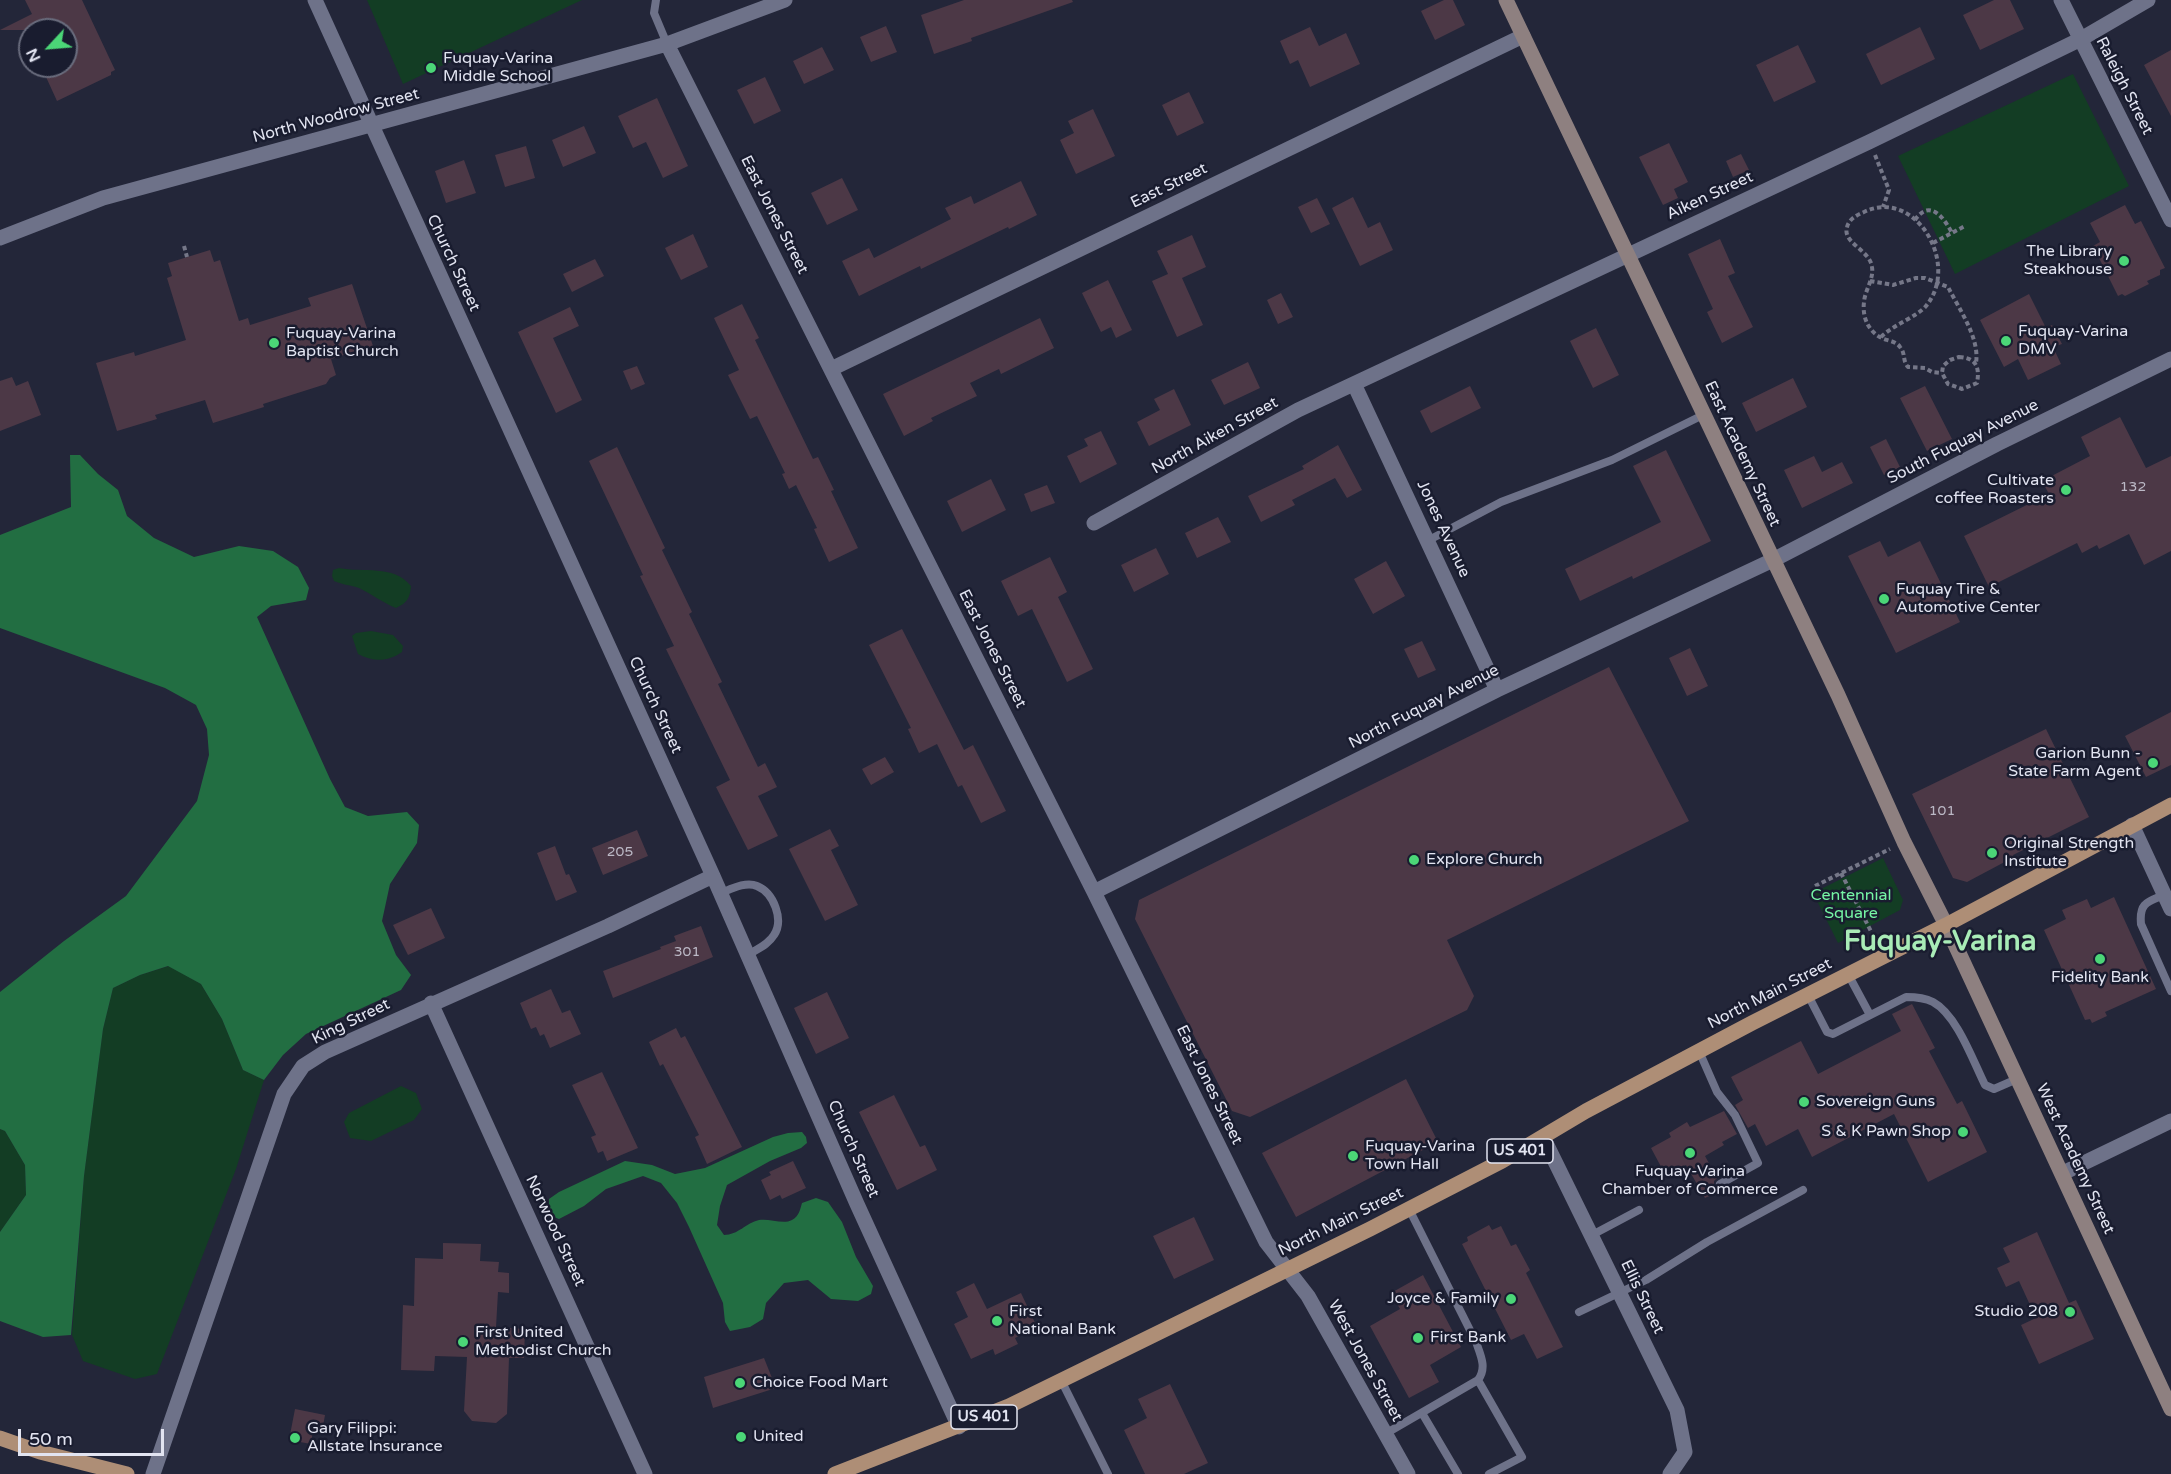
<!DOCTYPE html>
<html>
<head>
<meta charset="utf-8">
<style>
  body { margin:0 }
  #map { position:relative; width:2171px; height:1474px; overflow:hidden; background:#232639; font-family:"Varela Round",sans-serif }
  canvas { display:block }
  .north { position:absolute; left:18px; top:18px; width:60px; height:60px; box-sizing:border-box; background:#191c2f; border:2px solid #696c7d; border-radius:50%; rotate:244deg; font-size:16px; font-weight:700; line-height:24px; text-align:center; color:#e2e4f1 }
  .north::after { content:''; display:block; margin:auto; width:21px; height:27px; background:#4bd677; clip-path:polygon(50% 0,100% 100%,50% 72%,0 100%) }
  .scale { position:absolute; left:18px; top:1429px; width:146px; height:27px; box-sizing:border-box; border:3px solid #e2e4f1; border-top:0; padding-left:8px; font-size:18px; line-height:21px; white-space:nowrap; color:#e2e4f1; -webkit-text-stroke:4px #191c2f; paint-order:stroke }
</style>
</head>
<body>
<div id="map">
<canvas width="2171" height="1474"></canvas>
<div class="north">N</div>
<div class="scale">50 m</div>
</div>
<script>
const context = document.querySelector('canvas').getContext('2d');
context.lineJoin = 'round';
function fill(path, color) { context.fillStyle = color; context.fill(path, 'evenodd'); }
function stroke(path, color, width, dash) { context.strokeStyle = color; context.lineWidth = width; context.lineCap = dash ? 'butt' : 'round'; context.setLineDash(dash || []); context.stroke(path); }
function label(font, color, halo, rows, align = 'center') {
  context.font = font + ' "Varela Round",sans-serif'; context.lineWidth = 5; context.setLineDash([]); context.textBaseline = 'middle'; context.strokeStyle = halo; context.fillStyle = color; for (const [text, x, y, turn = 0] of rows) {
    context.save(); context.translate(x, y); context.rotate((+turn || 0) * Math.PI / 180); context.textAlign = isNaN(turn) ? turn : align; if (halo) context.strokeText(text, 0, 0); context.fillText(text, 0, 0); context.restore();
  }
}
const green = new Path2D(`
  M367,0h215l-179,84z
  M2073,74l56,112 -174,88 -57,-118z
  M339,568c24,5 54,-4 72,18 -1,12 -4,17 -15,22 -13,-5 -24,-14 -37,-20 -8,-3 -16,-3 -25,-7l-2,-5 1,-6z
  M371,631l22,4 10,11 -1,6c-14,10 -29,10 -44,2l-6,-18 4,-3z
  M1883,858l20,42 -3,10 -62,33 -25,-50z
  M169,966l32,18 21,35 21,51 21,10 -28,89 -79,205 -22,5 -52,-18 -11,-26 12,-159 19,-147 10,-41 27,-13z
  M401,1086l15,7 6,16 -8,11 -43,21 -21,-3 -6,-16 5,-9z
  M0,1129l5,2 20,34 1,30 -26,37z`);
const forest = new Path2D(`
  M70,455h10l18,19 20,16 9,26 27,22 40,19 45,-11 34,5 25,16 11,21 -3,12 -35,6 -14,11 73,162 15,28 23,9 39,-4 12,13 -2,18 -27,41 -8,37 14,34 15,20 -10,15 -95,44 -23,21 -19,25 -21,-10 -21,-51 -21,-35 -33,-18 -28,9 -27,13 -10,41 -19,147 -13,159 -28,2 -43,-16v-89l26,-37 -1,-30 -20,-34 -5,-2v-137l64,-51 62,-45 71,-95 12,-46 -2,-26 -11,-24 -31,-17 -165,-60v-93l71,-28z
  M802,1132l4,5 1,6 -6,5 -31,13 -43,24 -7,21 -3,19 7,10c14,0 22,-12 35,-15 10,-2 24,5 33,0 7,-4 8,-10 10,-17l14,-5 12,4 14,20 14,35 17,29 -2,8 -13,7 -27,-2 -23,-19 -24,3 -18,20 -3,16 -13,8 -20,4 -5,-9 -2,-19 -34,-76 -12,-24 -16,-20 -18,-7 -37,13 -22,17 -25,13 -8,-3 -2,-6v-11l10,-7 66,-31 27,4 23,9 30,-6 68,-31 15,-4z`);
const building = new Path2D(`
  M25,0h57l33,70 -4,2v3l-54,26 -16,-35h25v-36h-66l32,-16z
  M964,0h108l1,2 -102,36 1,3 -38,13 -13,-39z
  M1444,0h9l12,25 -30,15 -14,-29z
  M1994,0h16l14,29 -44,21 -17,-35z
  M886,26l11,26 -26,10 -11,-25z
  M1310,27l9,19 27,-13 14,31 -50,23 -12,-27 -8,4 -10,-23z
  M1920,27l15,32 -54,26 -15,-31z
  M1798,45l18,37 -42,20 -18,-37z
  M822,47l12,23 -30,14 -11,-23z
  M2171,50v66l-27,-51z
  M765,77l16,34 -27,13 -17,-34z
  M1189,92l15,31 -27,13 -15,-31z
  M657,98l31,68 -25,12 -17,-36 -13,6 -15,-32z
  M1093,109l22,47 -39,18 -16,-34 14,-7 -6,-12z
  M584,126l12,27 -33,14 -11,-27z
  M1669,143l19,39 -14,7 4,9 -15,7 -24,-48z
  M526,146l9,32 -30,9 -10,-32z
  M1741,154l8,16 -16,7 -7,-16z
  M464,160l12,33 -30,10 -11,-32z
  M842,178l16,32 -31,15 -16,-32z
  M1021,181l16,34 -28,14 -1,-2 -87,42 -1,-3 -61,30 -17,-35 27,-13 5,10 77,-39 -6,-11 26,-12 3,8z
  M1353,197l15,31 12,-6 13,28 -33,16 -28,-58z
  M1317,198l13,26 -19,9 -13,-26z
  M2125,205l10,19 6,-3 24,47 -5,2v5l-13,6 2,3 -24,12 -3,-2 -4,2 -25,-50 7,-4 -10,-19z
  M693,234l15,33 -27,13 -16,-32z
  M1192,235l14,32 -24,11 21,47 -26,12 -25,-56 16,-7 -11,-23z
  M1720,239l15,34 -7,3 25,51 -31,16 -15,-31 6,-3 -25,-55z
  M210,250l4,12 6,-2 19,61 9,-3 2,7 61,-19 -3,-8 44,-14 21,62 -42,13 5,16 -6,3 -4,6 -63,20 1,3 -51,16 -8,-23 -50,15 2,4 -40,12 -21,-68 38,-11 1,4 51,-16 -19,-62 5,-2 -4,-13z
  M595,259l9,17 -32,16 -9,-18z
  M1108,280l24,50 -16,8 -5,-11 -10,5 -19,-39z
  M1281,293l12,24 -15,7 -11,-24z
  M2029,294l17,34 6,-3 10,19 -9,3 8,17 -33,16 -10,-21 -14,8 -24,-47z
  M742,304l17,34 -4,2 58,119 5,-2 16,33 -3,1 27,57 -29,14 -15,-33 3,-1 -21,-43 -7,4 -7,-15 3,-1 -28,-57 -7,3 -22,-44 11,-5 -25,-52z
  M570,307l9,19 -26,12 29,62 -26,13 -38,-81z
  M1040,318l14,30 -53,26 -2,-5 -29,14 7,13 -46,22 2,3 -29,15 -21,-42z
  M1596,328l23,47 -26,13 -23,-47z
  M1248,362l12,26 -36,17 -13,-25z
  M637,366l8,18 -14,6 -8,-19z
  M12,377l4,9 12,-5 13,34 -41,16v-50z
  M1793,378l14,29 -51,25 -14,-29z
  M1470,386l11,22 -50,25 -11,-22z
  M1925,386l27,53 -25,12 -27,-53z
  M1174,389l17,36 -42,21 -12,-24 23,-12 -6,-11z
  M2120,417l26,51 25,-12v95l-27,14 -15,-31 -30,15 -2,-4 -15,8 -5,-10 -88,44 -25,-51 85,-42 -7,-13 48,-25 -9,-19z
  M1101,431l16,33 -37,19 -13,-27 21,-10 -4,-7z
  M1886,439l14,28 -16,8 -14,-28z
  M1338,445l24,45 -15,8 -12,-20 -43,22 3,5 -34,17 -13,-26 56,-27 -2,-3z
  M617,447l48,101 -3,2 30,62 -3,2 33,68 -4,2 40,83 7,-4 12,24 -19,9 20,40 -30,14 -32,-63 14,-7 -64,-131 8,-3 -34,-70 3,-1 -54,-114z
  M1666,450l45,91 -78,38 -1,-3 -52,25 -15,-32 96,-47 -28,-56z
  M1814,456l8,16 20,-10 11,21 -51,25 -18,-38z
  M991,479l15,31 -44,22 -15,-31z
  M1047,485l8,18 -24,9 -7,-18z
  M1218,517l13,25 -34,16 -12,-25z
  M1880,541l8,16 32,-16 40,81 -64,31 -48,-97z
  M1156,548l13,26 -35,18 -13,-27z
  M1050,557l17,35 -9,5 35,72 -26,13 -35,-73 -14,7 -17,-35z
  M1386,561l19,35 -32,18 -19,-35z
  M902,629l62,121 9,-5 33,66 -25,12 -19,-38 -4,2 -21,-43 -18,9 -11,-24 3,-1 -42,-83z
  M1422,641l14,29 -18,8 -14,-29z
  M1690,648l18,38 -21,10 -18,-38z
  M1609,667l80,154 -242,119 27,56 -7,14 -217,107 -18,-6 -97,-192 4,-19z
  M2171,712v53l-25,12 -21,-41z
  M2046,729l43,88 -76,38 1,2 -47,25 -14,-4 -41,-84z
  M885,757l9,15 -23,13 -9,-16z
  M830,829l9,17 -8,4 27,55 -33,16 -36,-72z
  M637,830l11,26 -45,19 -11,-27z
  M555,846l11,29 3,-1 8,18 -21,9 -19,-48z
  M2114,897l42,92 -51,23 2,4 -15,7 -2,-4 -5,1 -41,-90 22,-11 -4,-9 25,-11 4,9z
  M431,908l14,30 -37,17 -15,-30z
  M701,926l12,31 -100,41 -10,-27 58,-22 -1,-2 16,-6 -2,-5z
  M551,989l11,24 8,-3 11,24 -31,14 -6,-14 -4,2 -4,-9 -5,2 -11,-26z
  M827,992l22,46 -33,16 -22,-46z
  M1912,1004l23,44 -6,3 28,53 5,-3 25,51 -59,30 -34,-68 -82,43 -14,-28 -32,17 -11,-22 -7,4 -13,-23 8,-5 -12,-23 70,-36 17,33 83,-43 -9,-17z
  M676,1028l5,10 4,-2 57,111 -35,17 -12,-27 4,-2 -36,-71 -3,2 -11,-24z
  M602,1072l36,76 -31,13 -4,-10 -5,2 -7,-16 5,-2 -24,-50z
  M1406,1079l32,63 -142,75 -34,-64z
  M894,1095l26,52 5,-2 12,25 -40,20 -38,-78z
  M1724,1111l13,23 -15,8 2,3 -19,11 12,22 -3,3v6l3,3h5l-17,8 -19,-33 -20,11 -15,-28 20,-11 -2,-4 18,-11 3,5z
  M793,1161l13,27 -24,11 -2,-4 -10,5 -9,-20 10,-5 -2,-3z
  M1194,1217l20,43 -40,19 -21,-43z
  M1489,1225l3,5 9,-4 10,20 5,-2 14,26 -4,3 37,74 -26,12 -13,-25 -13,6 -49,-96 6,-3 -1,-4z
  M2037,1232l32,71 7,-3 18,39 -55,25 -18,-39 15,-7 -17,-37 -13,6 -9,-19 13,-6 -7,-14z
  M443,1243l38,1 -1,17 19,1 -1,10 11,1v20l-11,-1 -2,35 29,2 -1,29h-15l-2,56 -11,9 -24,-2 -8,-10 3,-54 -32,-1 -1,15 -33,-1 2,-65 11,1 1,-48 28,1z
  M1423,1275l38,72 -31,18 9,17 -30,16 -39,-72 30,-17 -9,-16z
  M974,1283l13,26 34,-16 16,34 -22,11 3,6 -23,11 -2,-6 -22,10 -17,-35 14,-7 -12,-25z
  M764,1358l12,30 -63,20 -9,-31z
  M1170,1384l38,79 -24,11h-39l-21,-44 23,-12 -9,-19z
  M295,1409l30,6 -3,17 -9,-2 -2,14 -22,-4z`);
const path = new Path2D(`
  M1875,155l14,35 -6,17
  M1915,220c15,-22 29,-2 37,13
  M1933,243l32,-17
  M184,246l3,11
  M1870,281l23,4 23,-7h9l23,9c11,22 32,51 28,76
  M1881,337c12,-12 37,-21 45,-31 35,-42 -11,-119 -62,-94 -7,3 -15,7 -17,15 -5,16 23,23 25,40 2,12 -7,23 -8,35 -2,16 5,31 20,37 6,2 13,3 16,8 6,7 2,13 8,20l17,1 7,4 10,1
  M1959,357c17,1 21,10 18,26l-15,6 -14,-5 -6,-11 1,-7 7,-6z
  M1841,873l36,70
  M1815,886l75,-37`);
const lane = new Path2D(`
  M656,0l-2,13 13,31
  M1429,540l72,-38 111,-42 91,-45
  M721,893c10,-4 25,-12 36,-7 17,7 27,34 17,49 -6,10 -17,14 -26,20
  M2164,895c-17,7 -25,8 -23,29l30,67
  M1848,974l22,41
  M1808,995l19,37 6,2 73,-37c9,0 19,1 27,5 24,13 40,59 52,83l9,4 23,-10
  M1699,1051l18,41 18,23 23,48 -38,21
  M1592,1235l47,-25
  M1579,1312l67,-32 61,-38 96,-52
  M1061,1380l47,94
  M1478,1380l44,77 -33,17
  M1422,1413l36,61
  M1385,1434l93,-54c9,-12 3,-24 -2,-38l-67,-133`);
const street = new Path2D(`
  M315,0l398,876 144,328 102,223
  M2061,0l110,220
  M667,44l427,848 172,350 42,54 100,178
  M0,238l103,-40 564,-154 118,-44
  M831,369l692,-333
  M1354,384l143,306
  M1094,523l204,-113 571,-268 212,-103 67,-39
  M2132,825l39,84
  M1094,892l403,-202 276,-130 224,-116 174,-85
  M431,1003l214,471
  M1543,1137l134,273 8,42 -15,22
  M2063,1173l108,-52
  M153,1474l131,-380 19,-28 22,-14 283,-126 105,-50`);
const secondary = new Path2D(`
  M1506,0l332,695 66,147 42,83 225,484`);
const primary = new Path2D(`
  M0,1438l40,14 87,22
  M835,1474l174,-68 361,-177 132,-68 84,-50 166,-88 194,-98 225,-120`);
const markers = [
  [431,68,6,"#4bd677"],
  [2124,261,6,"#4bd677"],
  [2006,341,6,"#4bd677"],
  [274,343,6,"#4bd677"],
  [2066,490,6,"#4bd677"],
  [1884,599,6,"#4bd677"],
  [2153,763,6,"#4bd677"],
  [1992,853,6,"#4bd677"],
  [1414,860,6,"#4bd677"],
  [2100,959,6,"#4bd677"],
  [1804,1102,6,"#4bd677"],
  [1963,1132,6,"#4bd677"],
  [1690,1153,6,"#4bd677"],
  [1353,1156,6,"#4bd677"],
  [1511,1299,6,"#4bd677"],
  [2070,1312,6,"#4bd677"],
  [997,1321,6,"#4bd677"],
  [1418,1338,6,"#4bd677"],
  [463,1342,6,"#4bd677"],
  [740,1383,6,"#4bd677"],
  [741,1437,6,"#4bd677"],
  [295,1438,6,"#4bd677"]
];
const numberNames = [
  ["132",2133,487],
  ["101",1942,811],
  ["205",620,852],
  ["301",687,952]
];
const shields = [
  [1520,1151,66],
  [984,1417,66]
];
const shieldNames = [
  ["US 401",1520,1151],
  ["US 401",984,1417]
];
const poiNames = [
  ["Fuquay-Varina",443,59],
  ["Middle School",443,77],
  ["The Library",2112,252,"right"],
  ["Steakhouse",2112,270,"right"],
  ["Fuquay-Varina",2018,332],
  ["DMV",2018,350],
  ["Fuquay-Varina",286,334],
  ["Baptist Church",286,352],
  ["Cultivate",2054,481,"right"],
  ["coffee Roasters",2054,499,"right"],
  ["Fuquay Tire &",1896,590],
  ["Automotive Center",1896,608],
  ["Garion Bunn -",2141,754,"right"],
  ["State Farm Agent",2141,772,"right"],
  ["Original Strength",2004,844],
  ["Institute",2004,862],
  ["Explore Church",1426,860],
  ["Fidelity Bank",2100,978,"center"],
  ["Sovereign Guns",1816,1102],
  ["S & K Pawn Shop",1951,1132,"right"],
  ["Fuquay-Varina",1365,1147],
  ["Town Hall",1365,1165],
  ["Fuquay-Varina",1690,1172,"center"],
  ["Chamber of Commerce",1690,1190,"center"],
  ["Joyce & Family",1499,1299,"right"],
  ["First",1009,1312],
  ["National Bank",1009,1330],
  ["Studio 208",2058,1312,"right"],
  ["First United",475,1333],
  ["Methodist Church",475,1351],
  ["First Bank",1430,1338],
  ["Choice Food Mart",752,1383],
  ["Gary Filippi:",307,1429],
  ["Allstate Insurance",307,1447],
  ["United",753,1437]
];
const streetNames = [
  ["Raleigh Street",2124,86,63],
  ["North Woodrow Street",336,116,-15],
  ["East Street",1169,186,-26],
  ["Aiken Street",1710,196,-25],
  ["East Jones Street",774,215,63],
  ["Church Street",453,263,65],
  ["North Aiken Street",1215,436,-29],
  ["South Fuquay Avenue",1963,442,-27],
  ["East Academy Street",1742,454,65],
  ["Jones Avenue",1443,529,65],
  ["East Jones Street",992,649,63],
  ["Church Street",655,705,65],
  ["North Fuquay Avenue",1424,707,-27],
  ["North Main Street",1770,994,-27],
  ["King Street",351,1022,-26],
  ["East Jones Street",1209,1085,64],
  ["Church Street",853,1149,66],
  ["West Academy Street",2075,1159,65],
  ["North Main Street",1341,1222,-26],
  ["Norwood Street",555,1231,65],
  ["Ellis Street",1642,1297,64],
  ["West Jones Street",1365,1361,61]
];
const parkNames = [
  ["Centennial",1851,896],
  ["Square",1851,914]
];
const townNames = [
  ["Fuquay-Varina",1940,943]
];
fill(green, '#133d24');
fill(forest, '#226e42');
fill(building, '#4c3846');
stroke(path, '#757788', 4, [4.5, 3]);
stroke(lane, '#6e7289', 8);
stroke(street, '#6e7289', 15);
stroke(secondary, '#8e8080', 15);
stroke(primary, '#ae8e76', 15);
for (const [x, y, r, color] of markers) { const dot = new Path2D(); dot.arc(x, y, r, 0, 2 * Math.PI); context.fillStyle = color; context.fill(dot); stroke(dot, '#191c2f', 2); }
label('14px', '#bcb9c6', null, numberNames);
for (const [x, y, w] of shields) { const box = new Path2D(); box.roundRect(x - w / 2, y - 12, w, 24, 4.5); context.fillStyle = '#191c2f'; context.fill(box); stroke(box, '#e2e4f1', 1.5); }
label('bold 15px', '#e2e4f1', null, shieldNames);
label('16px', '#e2e4f1', '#191c2f', poiNames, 'left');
label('16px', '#e2e4f1', '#191c2f', streetNames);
label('16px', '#76f5a5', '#191c2f', parkNames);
label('bold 28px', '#a9ecb7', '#191c2f', townNames);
</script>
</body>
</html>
